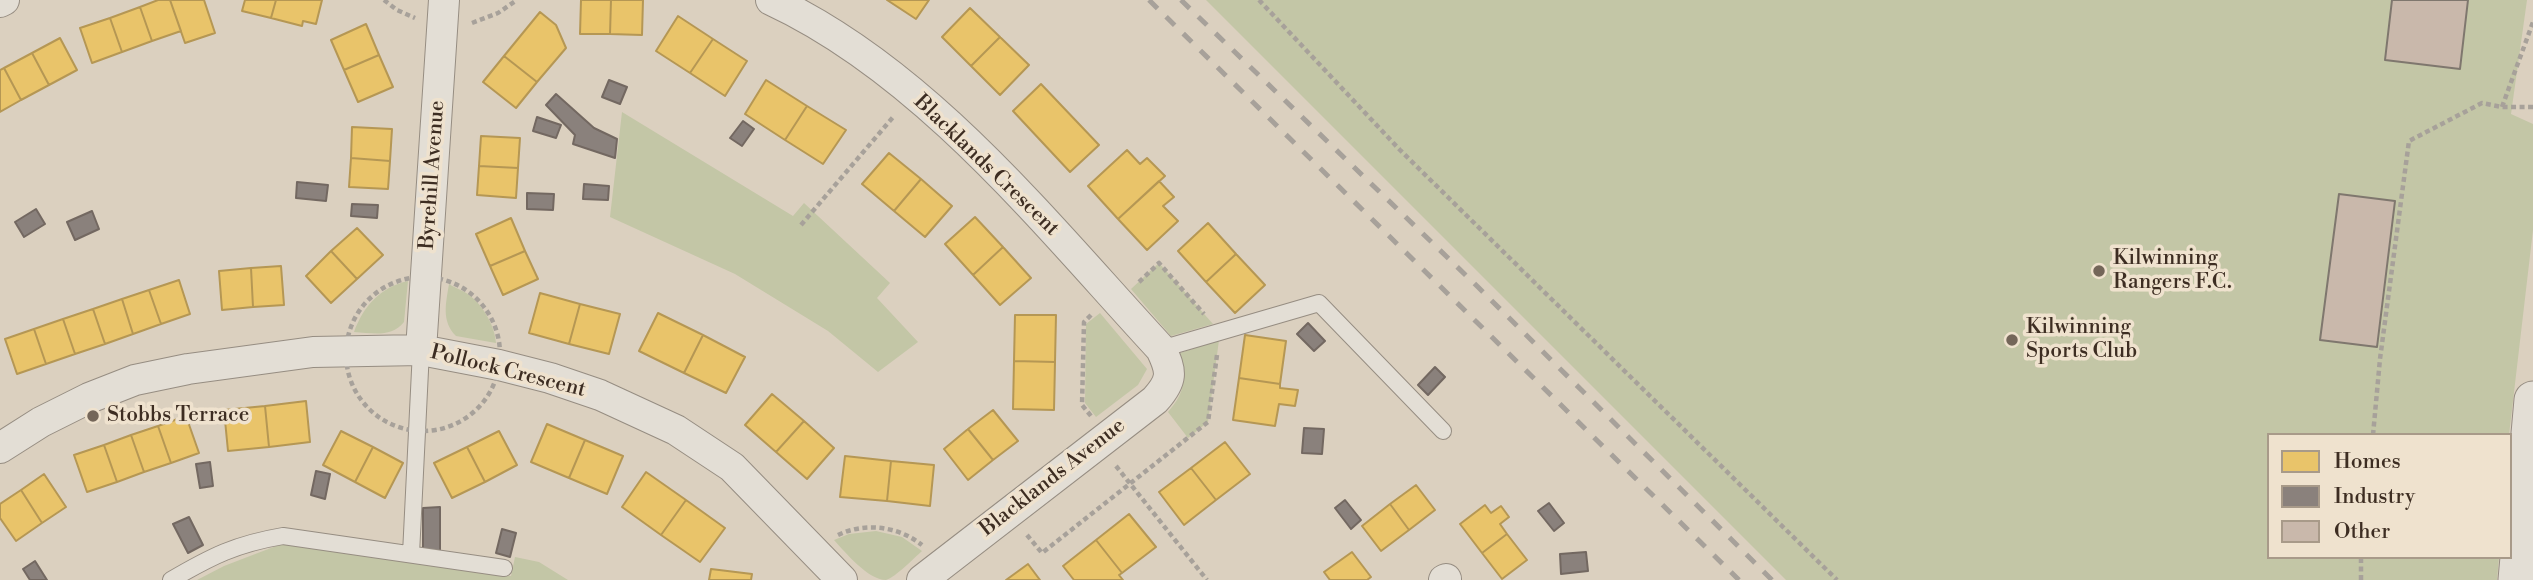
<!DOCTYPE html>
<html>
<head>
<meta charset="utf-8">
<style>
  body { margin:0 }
  #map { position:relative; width:2533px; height:580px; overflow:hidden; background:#dbd0bf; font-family:"Libre Bodoni",serif }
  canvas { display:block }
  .legend { position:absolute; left:2267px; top:433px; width:245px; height:126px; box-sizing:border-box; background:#efe2ce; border:2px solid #a89a89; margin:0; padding:9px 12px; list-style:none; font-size:21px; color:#3d2d22 }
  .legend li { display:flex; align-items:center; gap:14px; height:35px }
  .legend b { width:35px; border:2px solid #a89a89 }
</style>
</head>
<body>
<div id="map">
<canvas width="2533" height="580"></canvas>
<ul class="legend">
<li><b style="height:19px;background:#e9c46a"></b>Homes</li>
<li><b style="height:19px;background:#8a817c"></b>Industry</li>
<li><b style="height:19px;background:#c9b8ab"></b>Other</li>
</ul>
</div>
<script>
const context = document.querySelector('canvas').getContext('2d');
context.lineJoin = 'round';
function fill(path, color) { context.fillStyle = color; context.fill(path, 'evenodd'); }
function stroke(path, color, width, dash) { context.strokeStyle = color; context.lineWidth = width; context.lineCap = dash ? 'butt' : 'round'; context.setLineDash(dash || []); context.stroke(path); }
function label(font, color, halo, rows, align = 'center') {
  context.font = font + ' "Libre Bodoni",serif'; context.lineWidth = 7; context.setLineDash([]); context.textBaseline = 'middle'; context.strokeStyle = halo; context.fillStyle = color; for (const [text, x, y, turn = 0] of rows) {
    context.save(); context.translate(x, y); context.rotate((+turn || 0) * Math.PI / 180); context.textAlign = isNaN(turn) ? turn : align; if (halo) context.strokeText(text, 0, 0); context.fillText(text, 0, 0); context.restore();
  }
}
const green = new Path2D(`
  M1206,0h1321l-16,114 22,10v106l-24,205h-240v122h230l-2,23h-711z
  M622,112l171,104 11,-13 86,80 -13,15 41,44 -40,30 -50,-41 -93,-57 -125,-57z
  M1159,263l54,61 -42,12 -40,-47z
  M408,281l-4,41c-13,16 -31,11 -50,10 9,-25 26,-45 54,-51z
  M449,284c6,4 14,6 20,11 14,10 26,31 27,48l-40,-7c-15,-15 -10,-33 -7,-52z
  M1100,313l47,56 -9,16 -42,32 -11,-14 1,-79z
  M1219,340l-11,82 -20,16 -20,-26c19,-22 17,-32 9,-58z
  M876,531l26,6 20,14c-8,7 -26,26 -36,29 -18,0 -41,-28 -52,-40l15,-6z
  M284,543l227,33 4,-19 24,5 29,18h-371l27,-14z`);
const homes = new Path2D(`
  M158,0h12l11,31 -29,10 -12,-34z
  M170,0h34l11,33 -30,10z
  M245,0h31l-5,18 -29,-7z
  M276,0h46l-6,24 -13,-3 -1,5 -31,-8z
  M581,0h30l-1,34h-30z
  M611,0h32l-1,35 -32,-1z
  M887,0h42l-13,19z
  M140,7l12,34 -30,11 -12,-34z
  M970,8l30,29 -29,29 -29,-29z
  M540,12l16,13 10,23 -29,34 -33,-26z
  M678,16l35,23 -23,34 -34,-22z
  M110,18l12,34 -30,11 -12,-35z
  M366,24l13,31 -35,15 -13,-30z
  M1000,37l29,28 -29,30 -29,-29z
  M60,38l17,32 -28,15 -17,-32z
  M713,39l34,22 -22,35 -35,-23z
  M32,53l17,32 -28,15 -17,-32z
  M379,55l14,32 -35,15 -14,-32z
  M504,56l33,26 -21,26 -33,-26z
  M4,68l17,32 -21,12v-42z
  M766,80l41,26 -22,34 -40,-26z
  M1041,84l58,61 -29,27 -57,-61z
  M807,106l39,24 -23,34 -38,-24z
  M352,127l40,2 -2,32 -39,-3z
  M481,136l39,2 -2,30 -39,-2z
  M1127,150l13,14 7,-6 18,18 -47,43 -30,-33z
  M889,153l32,26 -27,32 -32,-27z
  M351,158l39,3 -2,28 -39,-2z
  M479,166l39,2 -2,30 -39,-3z
  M921,179l31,27 -27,31 -31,-26z
  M1159,181l15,16 -11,9 15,15 -31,29 -29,-31z
  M975,217l28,30 -30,28 -28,-31z
  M511,218l14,33 -35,15 -14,-32z
  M1208,223l28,31 -30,28 -28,-31z
  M357,228l26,27 -26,24 -26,-28z
  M1003,247l28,31 -31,27 -27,-30z
  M331,251l26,28 -26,24 -25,-27z
  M525,251l13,28 -35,16 -13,-29z
  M1236,254l29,31 -30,28 -29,-31z
  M281,266l3,39 -31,2 -2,-39z
  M251,268l2,39 -31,3 -3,-39z
  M179,280l11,34 -29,10 -12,-34z
  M149,290l12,34 -28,10 -11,-35z
  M540,293l40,11 -11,40 -40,-11z
  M122,299l11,35 -28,10 -12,-35z
  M580,304l40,10 -11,40 -40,-10z
  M93,309l12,35 -30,10 -12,-35z
  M658,313l45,22 -19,38 -45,-22z
  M1015,315h41l-1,47 -41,-1z
  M63,319l12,35 -29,10 -12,-35z
  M34,329l12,35 -29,10 -12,-35z
  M703,335l42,22 -19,36 -42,-20z
  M1245,335l41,6 -6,43 -41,-6z
  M1014,361l41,1 -1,48 -41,-1z
  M1239,378l41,6v4l18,2 -3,16 -16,-2 -4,22 -42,-6z
  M772,394l32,27 -28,31 -31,-27z
  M306,401l4,41 -41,5 -4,-41z
  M265,406l4,41 -41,4 -4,-41z
  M993,410l25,31 -25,19 -25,-31z
  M186,416l13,37 -28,10 -13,-37z
  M804,421l30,27 -27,31 -31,-27z
  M547,424l38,16 -16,38 -38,-16z
  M158,426l13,37 -27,9 -13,-37z
  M968,429l25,31 -25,20 -24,-31z
  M341,431l32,16 -18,35 -32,-17z
  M499,431l18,34 -32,17 -18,-35z
  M131,435l13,37 -27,10 -13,-37z
  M585,440l38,16 -16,38 -38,-16z
  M1225,442l25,32 -34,26 -25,-32z
  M104,445l13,37 -30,10 -13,-37z
  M373,447l30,16 -18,35 -30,-16z
  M467,447l18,35 -33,16 -18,-35z
  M845,456l46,5 -4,40 -47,-4z
  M891,461l43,4 -4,41 -43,-5z
  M1191,468l25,32 -32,25 -25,-33z
  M646,472l40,28 -25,35 -39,-28z
  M44,474l22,33 -24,16 -21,-33z
  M1416,485l19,25 -26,20 -19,-26z
  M21,490l21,33 -26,18 -16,-23v-14z
  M686,500l39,28 -25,34 -39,-27z
  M1390,504l19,26 -28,21 -19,-25z
  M1485,505l6,8 10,-7 8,11 -9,7 7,10 -25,19 -22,-29z
  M1129,514l27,33 -34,26 -26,-33z
  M1507,534l20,26 -25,19 -20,-26z
  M1096,540l26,33 -3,2 4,5h-49l-11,-14z
  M1352,552l19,25 -4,3h-37l-6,-8z
  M1028,564l12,16h-34z
  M711,569l41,5 -1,6h-42z`);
const industry = new Path2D(`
  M609,80l18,7 -7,17 -18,-7z
  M556,94l38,34 23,11 -2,19 -42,-14 2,-9 -29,-30z
  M537,117l24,8 -5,13 -23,-7z
  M743,121l11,8 -12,17 -12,-8z
  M297,182l31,3 -2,16 -30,-3z
  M584,184l25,2 -1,14 -25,-1z
  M527,193l27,1 -1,16 -26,-1z
  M352,204l26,1 -1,13 -26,-2z
  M36,209l9,15 -21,13 -9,-15z
  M92,211l7,18 -24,11 -8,-18z
  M1308,323l17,18 -11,10 -17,-17z
  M1435,367l10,10 -17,18 -10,-10z
  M1304,428l20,1 -2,25 -20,-1z
  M210,462l3,24 -13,2 -4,-24z
  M316,471l14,3 -5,25 -14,-4z
  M1345,500l16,20 -10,9 -16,-21z
  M1549,503l15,20 -10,8 -16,-20z
  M440,507v44l-17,-1v-42z
  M189,517l14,28 -15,8 -15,-29z
  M502,529l14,4 -6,24 -14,-4z
  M1586,552l2,19 -27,3 -1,-20z
  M35,561l12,19h-17l-7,-11z`);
const building = new Path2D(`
  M2392,0h76l-8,69 -75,-9z
  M2339,194l56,7 -18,146 -57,-7z`);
const path = new Path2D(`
  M384,0l13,10 18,8
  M1259,0l141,150 437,430
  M472,23l26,-10 19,-13
  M2502,107l31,-85
  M801,225l93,-109
  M346 354a77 77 0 1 1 154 0a77 77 0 1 1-154 0Z
  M1139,282l20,-19 45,51
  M1091,315l-7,7 -2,83 9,11
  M2373,435l7,-76 29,-218 73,-38 20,4h31
  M1116,466l91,114
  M838,535c27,-13 60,-9 84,10
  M1027,535l15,18 166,-131 9,-67
  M2361,580v-23`);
const service = new Path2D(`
  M1161,349l158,-46 124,128
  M411,554l10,-204
  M171,580c41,-24 65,-36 112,-44l221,32`);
const minor = new Path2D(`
  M771,0c155,72 276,226 390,349 11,23 12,31 -6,51l-233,180
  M0,2l4,-2
  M421,350l23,-350
  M0,448l41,-26 48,-24 46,-18 53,-11 125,-17 108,-2 78,15 51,13 50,17 76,35 56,37 110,113
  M1444,580l2,-1`);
const tertiary = new Path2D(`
  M2517,580l16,-180`);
const rail = new Path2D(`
  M1149,0l590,580
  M1181,0l297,287 294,293`);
const markers = [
  [2099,271,7,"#746659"],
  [2012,340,7,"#746659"],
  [93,416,7,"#746659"]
];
const streetNames = [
  ["Blacklands Crescent",986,166,44],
  ["Byrehill Avenue",433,175,-86],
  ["Pollock Crescent",508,372,14],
  ["Blacklands Avenue",1053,478,-38]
];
const poiNames = [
  ["Kilwinning",2113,259],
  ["Rangers F.C.",2113,283],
  ["Kilwinning",2026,328],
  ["Sports Club",2026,352],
  ["Stobbs Terrace",107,416]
];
fill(green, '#c3c6a6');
fill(homes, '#e9c46a');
stroke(homes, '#b59754', 2);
fill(industry, '#8a817c');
stroke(industry, '#736861', 2);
fill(building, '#c9b8ab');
stroke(building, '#7f776e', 2);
stroke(service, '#968d82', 18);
stroke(minor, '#968d82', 32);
stroke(tertiary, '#968d82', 39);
stroke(path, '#a7a19a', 4.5, [5, 3.5]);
stroke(service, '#e3ded5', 16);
stroke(minor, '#e3ded5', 30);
stroke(tertiary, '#e3ded5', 37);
stroke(rail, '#a7a19a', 5, [12, 12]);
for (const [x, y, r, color] of markers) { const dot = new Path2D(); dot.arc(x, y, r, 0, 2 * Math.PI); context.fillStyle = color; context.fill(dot); stroke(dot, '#efe2ce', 2.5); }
label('21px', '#3d2d22', '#efe2ce', streetNames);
label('21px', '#3d2d22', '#efe2ce', poiNames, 'left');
</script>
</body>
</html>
